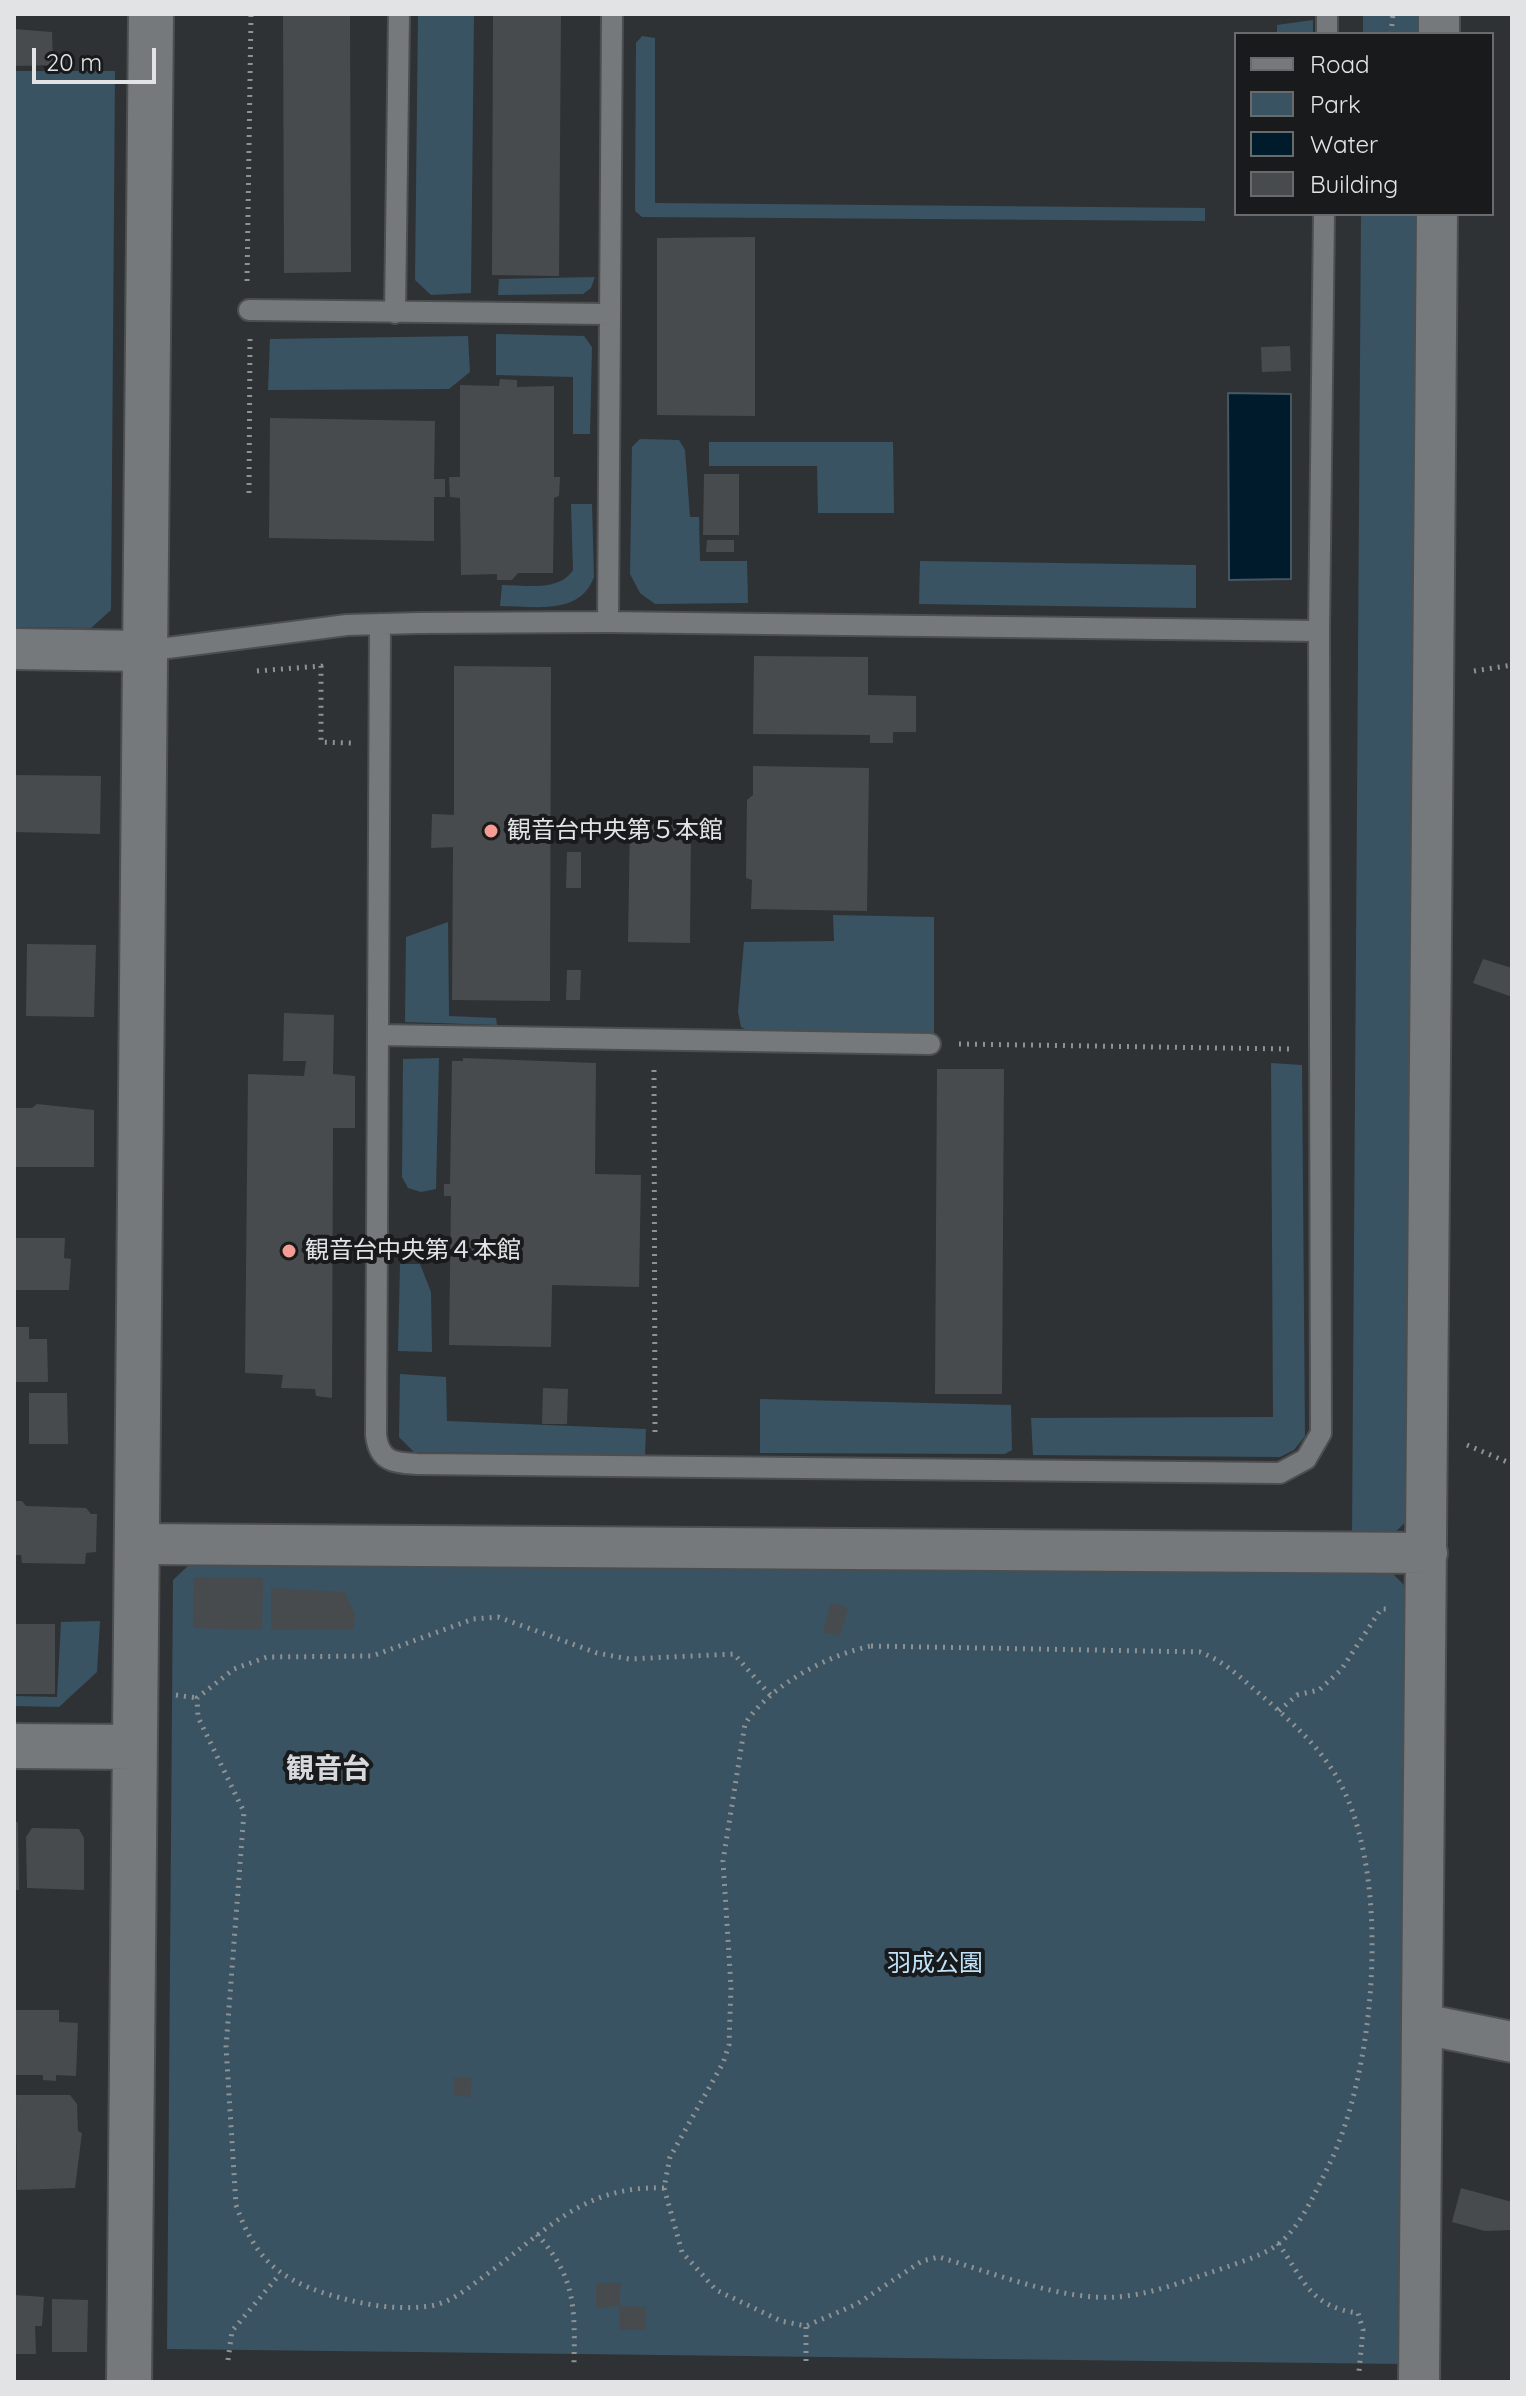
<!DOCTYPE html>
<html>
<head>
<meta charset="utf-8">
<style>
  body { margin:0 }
  #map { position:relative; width:1526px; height:2396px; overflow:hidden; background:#2f3234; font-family:Quicksand,sans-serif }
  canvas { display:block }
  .frame { position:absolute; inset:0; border:16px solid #e1e3e4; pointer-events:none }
  .legend { position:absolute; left:1234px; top:32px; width:260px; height:184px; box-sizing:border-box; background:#181a1b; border:2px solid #686a6b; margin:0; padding:10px 14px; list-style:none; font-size:24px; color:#e1e3e4 }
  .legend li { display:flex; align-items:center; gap:16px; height:40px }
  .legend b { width:40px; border:2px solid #686a6b }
  .scale { position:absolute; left:32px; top:48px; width:124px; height:36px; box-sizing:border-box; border:4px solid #e1e3e4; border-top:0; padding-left:10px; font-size:24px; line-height:28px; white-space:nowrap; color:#e1e3e4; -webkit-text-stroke:6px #181a1b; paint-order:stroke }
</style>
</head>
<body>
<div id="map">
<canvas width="1526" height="2396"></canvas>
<div class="frame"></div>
<ul class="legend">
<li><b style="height:10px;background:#75797b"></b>Road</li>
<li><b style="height:22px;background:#395362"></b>Park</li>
<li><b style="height:22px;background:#001b2c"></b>Water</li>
<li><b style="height:22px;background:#484b4d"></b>Building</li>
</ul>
<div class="scale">20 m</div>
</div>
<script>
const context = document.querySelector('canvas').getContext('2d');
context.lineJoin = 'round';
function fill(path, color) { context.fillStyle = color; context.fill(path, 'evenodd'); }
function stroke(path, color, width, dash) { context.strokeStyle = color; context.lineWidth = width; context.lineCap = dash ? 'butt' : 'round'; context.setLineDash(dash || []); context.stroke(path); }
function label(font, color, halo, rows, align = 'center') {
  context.font = font + ' Quicksand,"Noto Sans JP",sans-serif'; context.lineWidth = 8; context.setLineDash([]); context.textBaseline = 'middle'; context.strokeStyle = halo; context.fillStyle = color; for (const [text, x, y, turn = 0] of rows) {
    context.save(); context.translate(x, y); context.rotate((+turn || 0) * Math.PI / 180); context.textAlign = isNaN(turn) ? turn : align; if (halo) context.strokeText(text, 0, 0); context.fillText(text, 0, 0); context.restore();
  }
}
const green = new Path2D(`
  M418,14h56l-3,279 -40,2 -16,-15z
  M1363,14h58v20h-58z
  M1313,20v14h-36v-9z
  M642,36l13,2v165l550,5v13l-563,-4 -7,-6 1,-168z
  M14,71h101l-4,539 -20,18 -77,-1z
  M1361,214h59l-10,1304 -20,19 -38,-2z
  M595,277l-4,11 -8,6 -85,1 1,-16z
  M496,334l88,2 8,11 -2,87h-17v-57l-77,-2z
  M468,336l2,36 -21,17 -181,1 2,-51z
  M640,439l39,1 6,10 5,67h9l1,44h47l1,42 -93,1 -15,-11 -10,-19 2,-127z
  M709,442h184l1,71h-76l-1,-47h-108z
  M571,504h21l2,73c-14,39 -60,29 -94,29l2,-21c24,0 57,7 71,-15z
  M920,561l276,4v43l-277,-4z
  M833,915l101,2v117l-182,-1 -11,-6 -3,-15 6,-70 90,-1z
  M448,922l1,94 47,2 1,7 -92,-3 1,-85z
  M439,1058l-3,131 -15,3 -13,-4 -6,-11 1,-118z
  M1271,1063l31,2 3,371 -11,14 -14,7 -247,-2 -2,-37 242,-1z
  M400,1264h20l11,28 1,60 -34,-1z
  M400,1374l46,3 1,44 199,8 -1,26 -231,-3 -15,-15z
  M760,1399l251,6 1,45 -7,4 -245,-1z
  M189,1565l1201,6 23,23 -12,770 -1234,-15 6,-769z
  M100,1621l-3,51 -38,35 -45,-1v-10l43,1 4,-75z`);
const water = new Path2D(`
  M1228,393l63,1v185l-62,1z`);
const building = new Path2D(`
  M283,14h67l1,258 -67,1z
  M493,14h68l-2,262 -67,-1z
  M14,29l38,3 1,33 -39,1z
  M755,237v179l-98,-1v-177z
  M1290,346l1,25 -29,1 -1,-25z
  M500,379l17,1v7l37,-1v91h6l-1,19 -5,2 -1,75h-35l-6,7h-15v-6l-36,1 -1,-77 -10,-1 -1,-20h11v-92l39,1z
  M270,418l165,3 -1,58h11v18h-11v44l-165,-3z
  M704,474h35v61h-36z
  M707,540h27v12h-28z
  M754,656l114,1v38l48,1v36h-23v11h-23v-8l-117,-1z
  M454,666l97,1 -1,334 -98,-1 1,-153 -22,1 1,-34 22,1z
  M753,766l116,2 -2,143 -116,-2 1,-29 -6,-2 1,-78 6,-5z
  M14,775l87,1 -1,58 -86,-2z
  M630,821l61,1 -1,121 -62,-1z
  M567,852h14v36h-15z
  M27,944l69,1 -2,72 -68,-1z
  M1483,959l29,9v29l-39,-14z
  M567,970h14l-1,30h-14z
  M284,1013l50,2 -1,59 22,2v52h-22l-1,270 -16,-2 -1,-7 -34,-1 2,-13 -38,-2 3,-299 56,2 2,-15h-23z
  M463,1058l133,5 -1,111 46,1 -2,112 -87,-2 -1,62 -102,-2 2,-149h-7v-12h6l2,-123h11z
  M937,1069h67l-2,325h-67z
  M37,1104l57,6v57h-80v-59h18z
  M14,1238h51l-1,20 7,1 -2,31h-55z
  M14,1327h15v12h18l1,43h-34z
  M543,1388l25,1 -1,35h-25z
  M29,1393h38l1,51h-39z
  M14,1501h8l4,5 60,2 5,6h6l-1,38 -10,1 -1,11 -63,-1 -1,-8h-7z
  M194,1577l69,1 -1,52 -69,-2z
  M271,1588l74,4 10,23 -1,14 -83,1z
  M831,1603l17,5 -8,28 -17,-4z
  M14,1624h41v70h-41z
  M14,1822h4l1,68h-5z
  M32,1828l47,1 5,9v52l-57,-2 -1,-51z
  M14,2010h45v12l19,1 -2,53 -20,-1v6l-13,-1v-5h-29z
  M454,2077l18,1 -2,19 -17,-2z
  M16,2095h54l7,9 1,27 4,2 -7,55 -58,2z
  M1461,2188l51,14v28l-27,1 -33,-9z
  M596,2283h25l-2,23 -23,2z
  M14,2295l30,2 -2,29h-7l1,28h-22z
  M52,2299l36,1 -1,52h-35z
  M619,2306l27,1v23h-27z`);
const path = new Path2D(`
  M1391,34l2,-20
  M247,281l4,-267
  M249,493l1,-154
  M257,671l64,-5v76l30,1
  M1474,671l38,-6
  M959,1044l330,5
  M654,1070l1,366
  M1467,1445l45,19
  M871,1646l329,6c27,10 46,31 68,49 30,27 60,54 77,92 45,97 30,277 -16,372 -14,27 -30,68 -58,84 -18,10 -42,17 -62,24 -30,10 -61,22 -93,24 -53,4 -126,-25 -177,-40l-17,4 -65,43 -51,22 -25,-5 -65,-31 -34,-38 -18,-64 6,-31 53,-94 6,-18 2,-58 -8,-126 22,-137c24,-38 82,-69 126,-78z
  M176,1695l21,3
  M1279,1711l18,-16 22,-5 22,-20 40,-61h5
  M664,2188c-83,-3 -119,45 -181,89 -16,12 -33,26 -53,29 -35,5 -70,-2 -103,-12 -51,-16 -73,-38 -91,-89l-10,-158 18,-235 -46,-95 -1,-19 37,-29 33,-12 105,-1 101,-37 25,-2 99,36 32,6 105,-5 37,42
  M537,2234c39,44 38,74 37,129
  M1278,2243c26,37 32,64 80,70l5,17 -4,41
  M806,2327v39
  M228,2360l4,-29 47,-56`);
const service = new Path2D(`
  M1327,34v-20
  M249,310l360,4
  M395,313l4,-299
  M608,622l4,-608
  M380,624l-4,811c3,26 17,28 41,29l863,9 26,-14 15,-26 -2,-802 5,-417
  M144,651l203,-26 72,-2 189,-1 711,9
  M379,1035l551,9`);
const minor = new Path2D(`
  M1439,34v-20
  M14,649l130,2
  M135,1544l1292,9
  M1423,2024l89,18
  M1419,2382l18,-2168`);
const tertiary = new Path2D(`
  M14,1746l119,1
  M129,2382l22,-2368`);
const markers = [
  [491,831,8,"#f59c94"],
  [289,1251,8,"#f59c94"]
];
const poiNames = [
  ["観音台中央第５本館",507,831],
  ["観音台中央第４本館",305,1251]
];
const parkNames = [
  ["羽成公園",935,1964]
];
const quarterNames = [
  ["観音台",328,1770]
];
fill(green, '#395362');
fill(water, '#001b2c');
stroke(water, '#445763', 2);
fill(building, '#484b4d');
stroke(service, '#4c4e50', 24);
stroke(minor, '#4c4e50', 44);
stroke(tertiary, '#4c4e50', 48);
stroke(path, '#8f9293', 5, [2, 6]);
stroke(service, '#75797b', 20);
stroke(minor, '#75797b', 40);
stroke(tertiary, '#75797b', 44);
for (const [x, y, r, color] of markers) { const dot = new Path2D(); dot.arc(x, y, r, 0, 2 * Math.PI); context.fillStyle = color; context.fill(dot); stroke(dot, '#181a1b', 3); }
label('24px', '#e1e3e4', '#181a1b', poiNames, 'left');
label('24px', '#c0e3f9', '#181a1b', parkNames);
label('bold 28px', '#d5d9db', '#181a1b', quarterNames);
</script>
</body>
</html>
